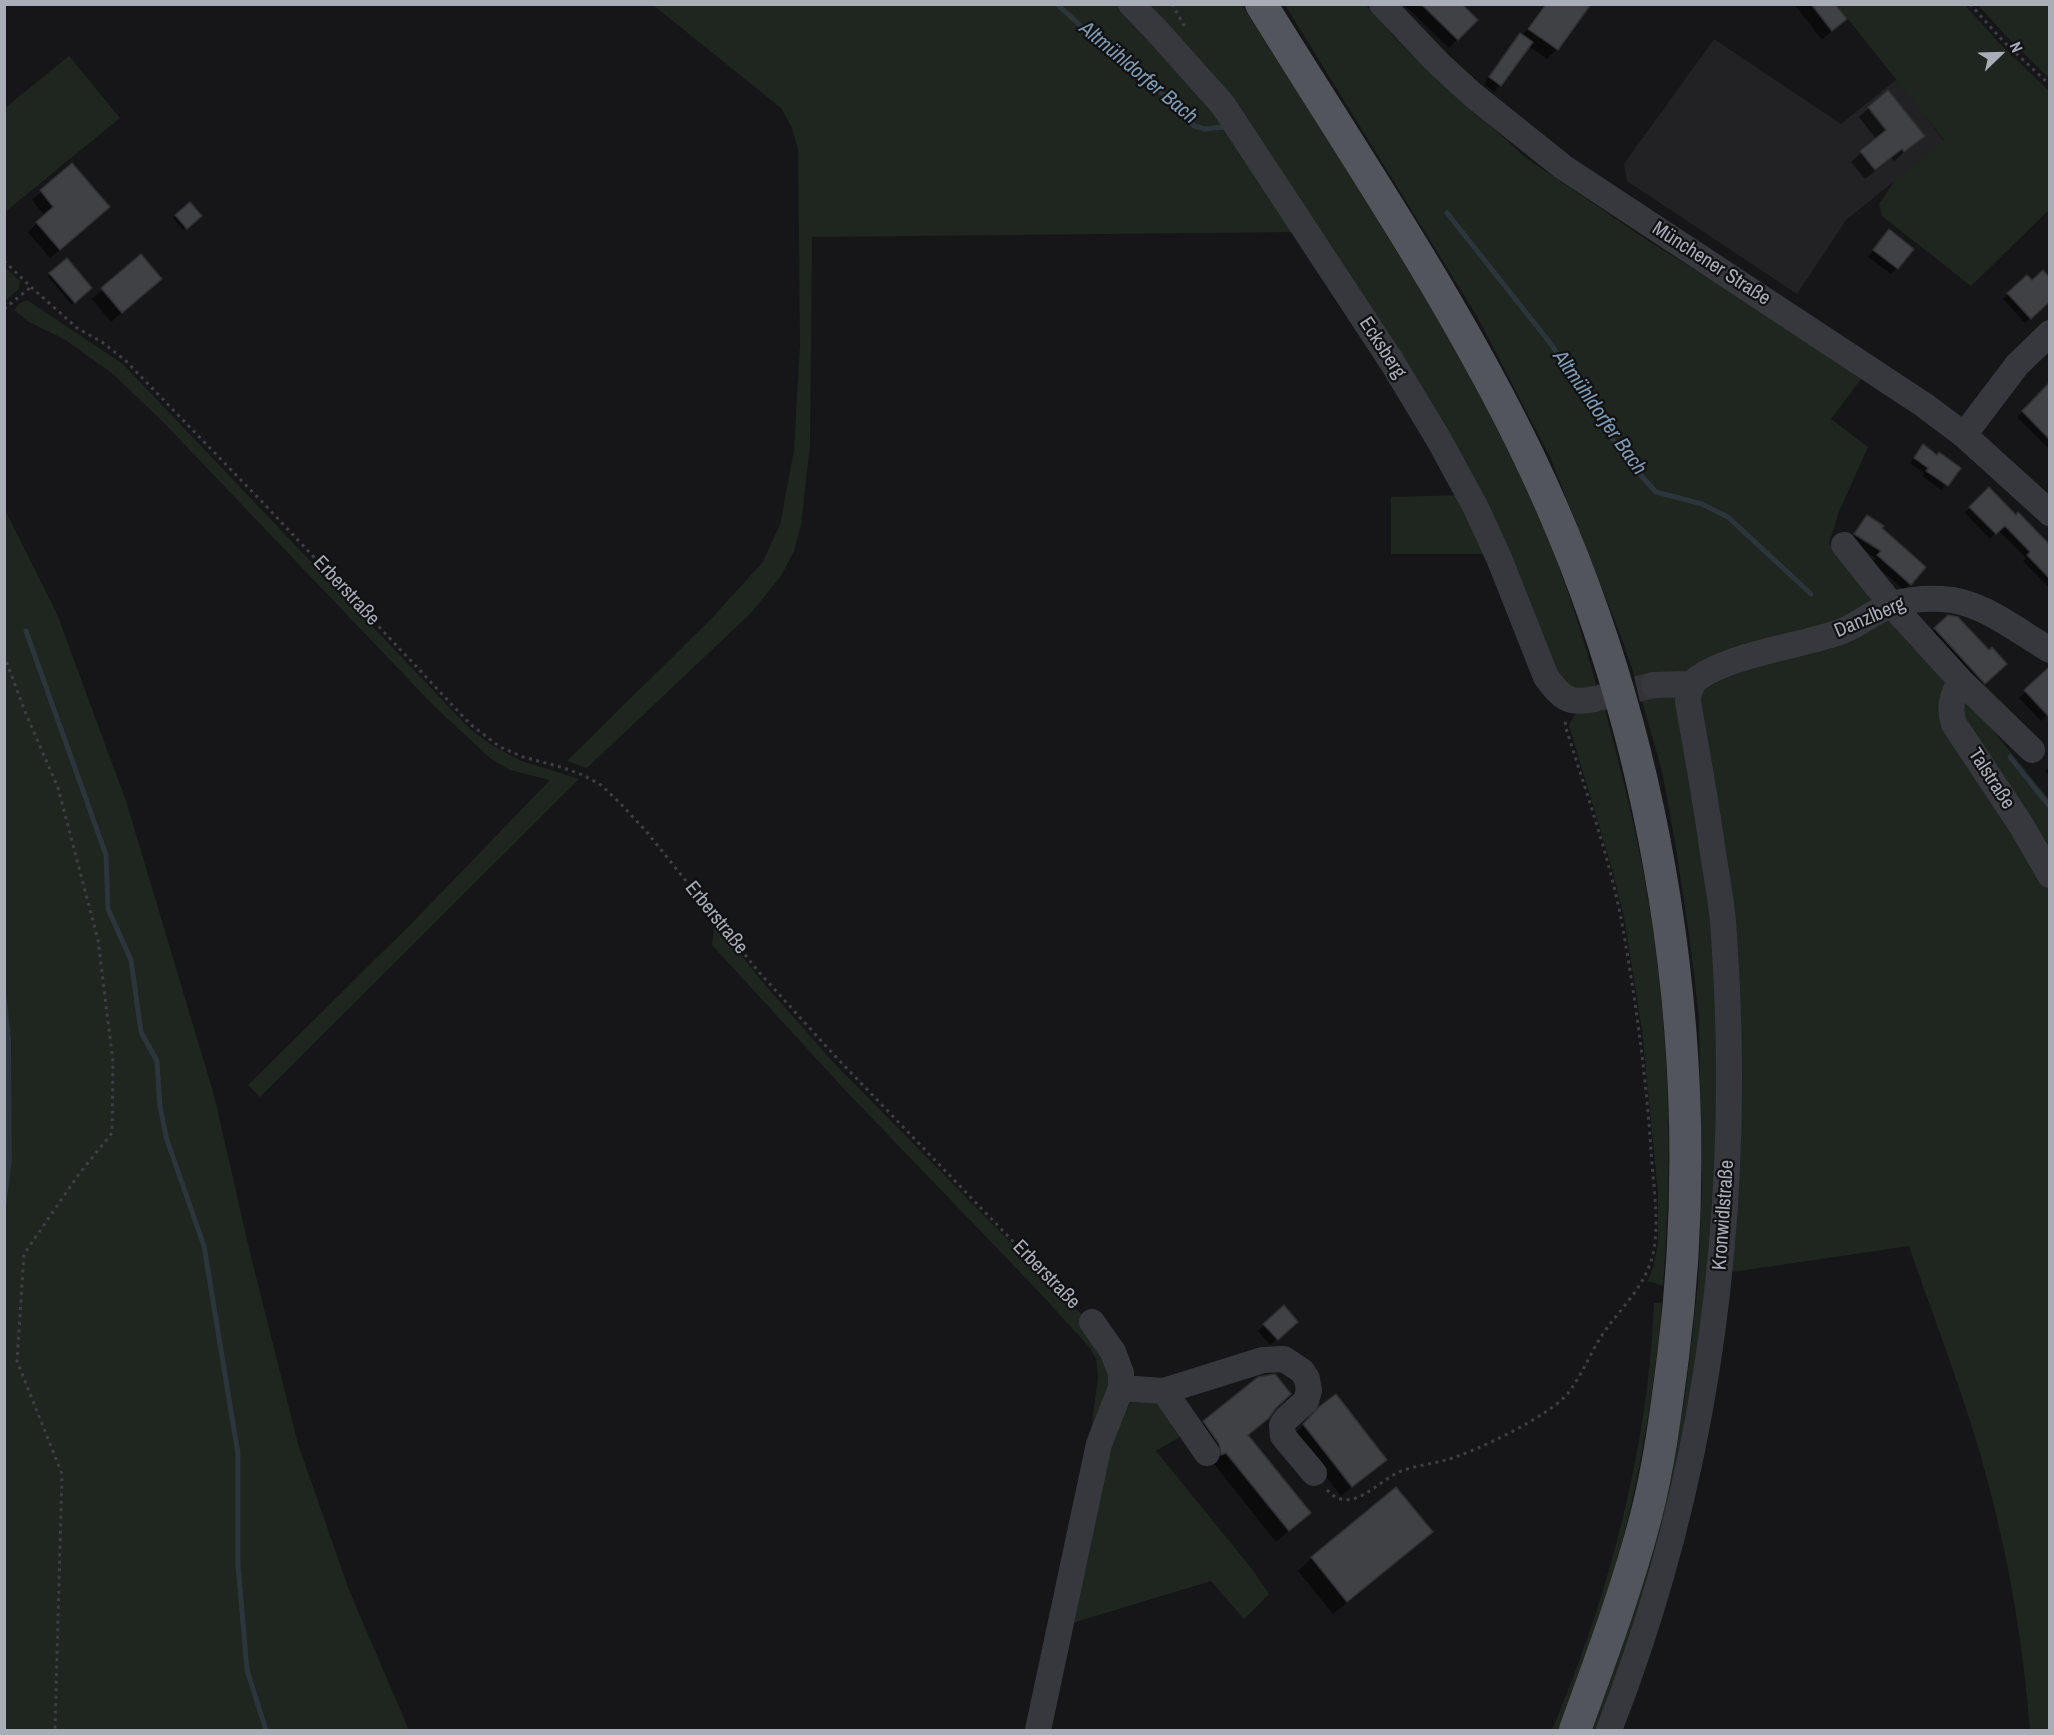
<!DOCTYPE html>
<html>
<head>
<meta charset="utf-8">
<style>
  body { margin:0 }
  #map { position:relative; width:2054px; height:1735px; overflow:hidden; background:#161618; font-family:"Archivo Narrow",sans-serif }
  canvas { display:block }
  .frame { position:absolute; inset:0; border:6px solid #a8adb8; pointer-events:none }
  .north { position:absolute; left:1970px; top:24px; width:60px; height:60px; -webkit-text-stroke:4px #111113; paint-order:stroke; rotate:67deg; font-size:16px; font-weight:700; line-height:24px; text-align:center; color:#a8adb8 }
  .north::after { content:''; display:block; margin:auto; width:21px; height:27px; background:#a8adb8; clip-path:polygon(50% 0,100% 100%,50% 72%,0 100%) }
</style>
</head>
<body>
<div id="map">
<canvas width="2054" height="1735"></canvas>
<div class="frame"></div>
<div class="north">N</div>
</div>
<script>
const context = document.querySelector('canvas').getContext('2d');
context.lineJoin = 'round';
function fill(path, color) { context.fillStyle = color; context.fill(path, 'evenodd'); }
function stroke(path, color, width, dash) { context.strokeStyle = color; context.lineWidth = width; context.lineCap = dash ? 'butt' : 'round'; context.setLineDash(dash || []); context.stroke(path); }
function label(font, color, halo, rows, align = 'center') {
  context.font = font + ' "Archivo Narrow",sans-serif'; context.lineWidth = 4.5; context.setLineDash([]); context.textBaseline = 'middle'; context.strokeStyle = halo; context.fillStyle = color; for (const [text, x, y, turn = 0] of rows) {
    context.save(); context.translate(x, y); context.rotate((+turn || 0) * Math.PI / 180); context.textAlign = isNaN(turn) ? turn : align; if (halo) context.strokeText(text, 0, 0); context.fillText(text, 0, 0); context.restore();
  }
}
const built = new Path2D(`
  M1714,39l127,85 56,-45 47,62 -98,79 -49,74 -170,-113 -3,-17z`);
const green = new Path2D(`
  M653,5h589c54,84 107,168 159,254 32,51 64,103 92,157 45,87 80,181 105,275l-39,-4 -66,-150 -192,-305 -489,5 -2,208 -9,80 -7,26 -13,25 -30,37 -164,155 -20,-7 145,-143 50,-55 18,-38 14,-75 6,-105 -2,-196 -6,-21 -11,-20z
  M1285,5h81l29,33 131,120 124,84 214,133 -33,44 37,28 -30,67 -9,30 45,57 -6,7 -194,86 8,5 19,102 25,318 -42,358 -80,253h-15l82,-256 15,-85 12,-104 4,-101 -3,-167 -10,-82 -14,-93 -13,-71 -25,-87 -15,-45 -72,-182 -72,-139z
  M1837,5h128l35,39 49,47v119l-78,76 -89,-70 -3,-12 16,-24 49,-40z
  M1978,5h71v73l-42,-41z
  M69,56l51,62 -115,94v-104z
  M4,266l16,15 -1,8 -14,12z
  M27,300l96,64 347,365 20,15 29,16 60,19 -319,318 -12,-12 164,-162 138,-143 -40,-10 -19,-11 -57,-53 -271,-284 -50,-48 -49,-35 -35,-17 -15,-12 6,-7z
  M1463,495l30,59h-102v-57z
  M4,508l53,106 69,187 88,294 37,162 47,187 51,146 60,140h-404l-1,-516 8,-54 -1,-123 -7,-54z
  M1885,615l67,69 -6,13 103,190v843h-19c-6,-73 -17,-148 -35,-220 -21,-90 -56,-177 -86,-264l-183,27 5,-51 -34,-533 9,-10z
  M1963,694l86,105v66l-93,-147z
  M1603,702c17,63 33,126 44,191 22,130 27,262 16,393l-11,-4h-5l6,-14 5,-24v-51l-16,-163 -18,-113 -13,-52 -42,-139c8,-19 14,-19 34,-24z
  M715,922l45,57 74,84 252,256 26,54 -31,131 17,-127 -2,-18 -6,-11 -50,-55 -195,-203 -133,-145z
  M1654,1303h8c-9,102 -27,203 -57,301 -13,43 -28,85 -43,126h-10c57,-135 96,-280 102,-427z
  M1150,1394l38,38 -32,19 96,118 17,25 -25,25 -33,-38 -145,44 43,-196c14,-22 14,-28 41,-35z`);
const water = new Path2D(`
  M5,983l6,54 1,123 -7,54z`);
const shadow = new Path2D(`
  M1403,4h56l17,16 -27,28z
  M1544,4h45l-32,45 -10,10 -18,-13 -35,46 -10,-8 30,-43 6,-6 2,1z
  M1794,4h39l12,15 -23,21z
  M1869,108l54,28 -29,25 -3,-3 -26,21 -14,-17 25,-23 -17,-22z
  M72,165l27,51 -49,42 -22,-26 17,-16 -13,-16z
  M190,204l10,12 -17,14 -10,-12z
  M1883,238l14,30 -6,6 -23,-17z
  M141,256l10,32 -40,34 -19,-23z
  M67,260l23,28 -18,17 -24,-29z
  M2043,272l7,7v17l-4,3 2,2 -23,22 -22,-24 24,-22 4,5z
  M2049,386h1v64l-33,-33z
  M1918,451l19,5 22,12 -18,22 -19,-14 2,-3 -14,-10z
  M1989,490l27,27 2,-3 32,32v43l-27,-28 3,-3 -28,-28 -8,9 -25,-26z
  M1867,516l13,13 30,55 -6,6 -32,-28 4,-4 -27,-17z
  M1948,616l51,54 -21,19 -49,-54z
  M2050,669v44l-9,8 -22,-23z
  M2050,767v10l-5,-6z
  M1264,1325l26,3 -20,17 -12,-14z
  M1321,1407l64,52 -44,37 -47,-61z
  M1273,1410l-5,7 -21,19 62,77 -33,29 -62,-78 -4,2 -2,-9 -16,-22 12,-12z
  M1396,1489l21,56 -84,69 -35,-43 14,-13z`);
const stream = new Path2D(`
  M1057,4l51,47 65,51 21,24 11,3 19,-2
  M1447,213l104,131 74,114 31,34 46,12 26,13 83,77
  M26,631l80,224 2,54 23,51 10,72 16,29 3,46 7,33 37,106 34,208v111l9,105 19,60
  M2010,757l40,50`);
const building = new Path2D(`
  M1421,4h41l16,16 -20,20z
  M1546,4h45l-33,46 -30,-21z
  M1811,4h24l12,15 -15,12z
  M1520,33l13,9 -32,44 -12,-9z
  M1888,90l37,46 -21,16 -2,-3 -27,21 -15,-19 26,-21 -18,-23z
  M72,163l38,44 -50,43 -24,-28 17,-15 -13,-17z
  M190,202l12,14 -15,13 -12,-14z
  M1889,229l25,20 -16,20 -25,-19z
  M141,254l21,25 -40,34 -21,-25z
  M67,258l25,30 -17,15 -26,-30z
  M2043,270l6,7v25l-18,17 -24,-26 20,-18 5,5z
  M2049,383v56l-27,-28z
  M1923,444l14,11 2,-3 22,16 -13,18 -22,-15 2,-3 -14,-10z
  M1989,487l27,28 2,-3 31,32v34l-22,-23 3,-3 -25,-26 -9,8 -27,-27z
  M1867,515l17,11 -2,2 44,39 -15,18 -34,-30 4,-4 -27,-17z
  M1948,615l10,2 31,33 3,-3 15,17 -22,20 -51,-56z
  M2049,667v50l-25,-27z
  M1284,1305l14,17 -20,18 -15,-16z
  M1275,1374l16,20 -15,14 -7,10 -21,17 63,78 -22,18 -63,-78 -5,2 -2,-11 -16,-23 55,-44z
  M1336,1394l51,66 -35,27 -49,-63 17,-18z
  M1396,1487l37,45 -86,70 -36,-45z`);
const minorTunnel = new Path2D(`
  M1599,698l55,-13`);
const path = new Path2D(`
  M1172,4l14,25
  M1970,4l33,37 47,44
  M4,261l27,26 46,41 25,14 23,18 142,147 203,217 30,23 23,10 38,10 22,8 18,10 19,18 26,28 112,140 76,84 242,252
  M4,309l27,-22
  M4,655l20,54 34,79 40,152 15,122 -1,71 -33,41 -55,80 -7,107 45,113 -7,256
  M1327,1490c24,26 48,-7 72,-18 14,-6 32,-8 47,-12 29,-8 106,-45 123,-68 15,-20 23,-44 38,-64 17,-23 39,-44 46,-74 7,-32 0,-70 -2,-103 -5,-77 -16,-156 -30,-233 -13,-65 -36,-129 -56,-193l1,-5`);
const minor = new Path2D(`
  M1131,4l27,28 65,73 169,257 47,78 36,66 24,52 47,119c15,20 22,28 48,22
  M1382,4l56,59 35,32 90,72 361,238 40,30 86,78
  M1964,435l53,-70 33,-32
  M1844,545l47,59 69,76c-7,16 -12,26 -6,44l67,101 29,50
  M1960,680l72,70
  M1654,685l29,-1 8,4
  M1121,1388l43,3 99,-31 21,-1 18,12 5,8 2,11 -3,11 -20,18 -4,6 1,11 31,37
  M1164,1391l43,62
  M1038,1730l61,-286 22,-56v-15l-8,-21 -21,-30
  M1609,1730c100,-255 134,-521 115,-794 -1,-28 -7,-56 -11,-83 -7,-51 -16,-101 -25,-151 0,-9 3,-18 10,-24 32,-23 100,-32 139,-45 20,-6 37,-23 57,-29 16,-5 33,-6 49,-5 39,2 74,32 107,51`);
const major = new Path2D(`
  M1261,4c92,149 192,295 268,453 131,273 182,599 144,900 -7,54 -14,110 -28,163 -19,72 -45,141 -70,210`);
const streetNames = [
  ["Münchener Straße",1711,264,33],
  ["Ecksberg",1382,348,57],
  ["Erberstraße",346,591,47],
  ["Danzlberg",1870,618,-23],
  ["Talstraße",1991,779,57],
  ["Erberstraße",716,918,51],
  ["Kronwidlstraße",1724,1215,-86],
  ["Erberstraße",1046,1275,46]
];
const waterNames = [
  ["Altmühldorfer Bach",1138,73,40],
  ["Altmühldorfer Bach",1599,413,55]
];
fill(built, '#222225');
fill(green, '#1e261f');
fill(water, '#2c353c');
fill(shadow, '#0007');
stroke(stream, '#2c353c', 5);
fill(building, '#404145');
stroke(building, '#303034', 1.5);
stroke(minorTunnel, '#333438', 26, [26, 13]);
stroke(path, '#3d3f44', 3, [3, 4.5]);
stroke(minor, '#37383d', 26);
stroke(major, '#53555c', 32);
label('20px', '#a8adb8', '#111113', streetNames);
label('italic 21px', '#7f9bb3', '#111113', waterNames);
</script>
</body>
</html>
